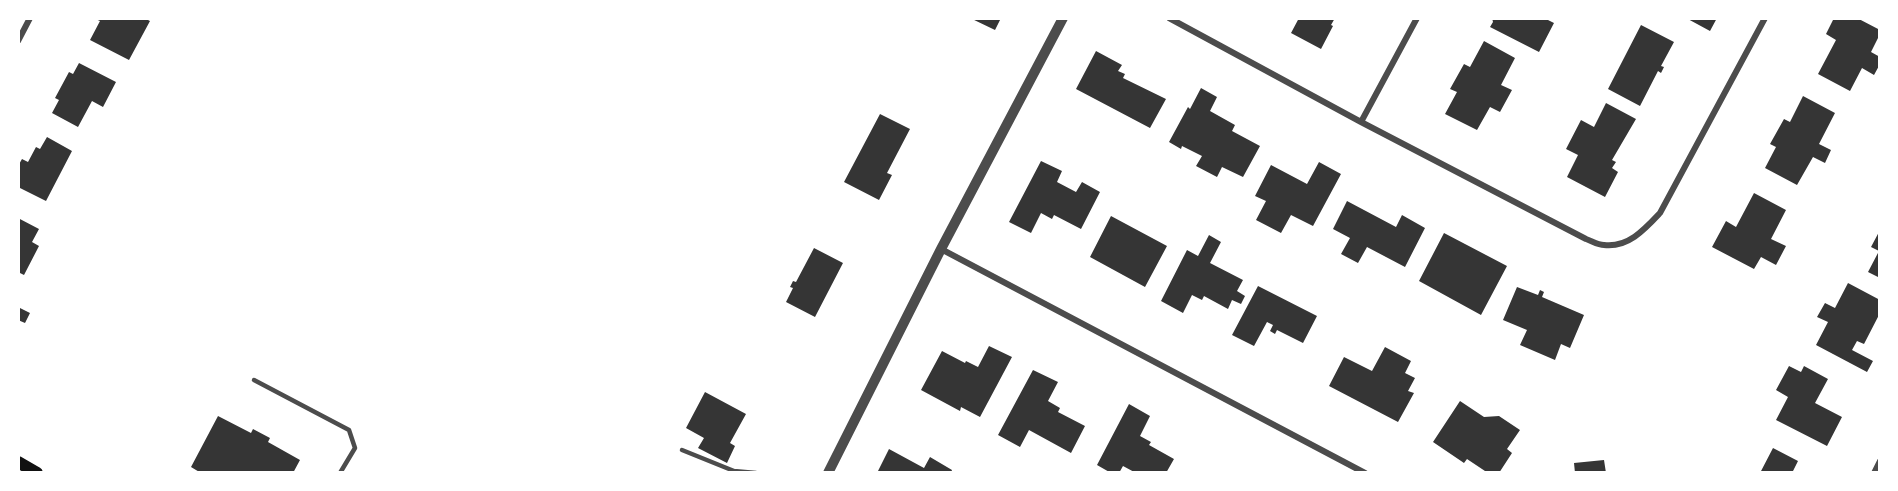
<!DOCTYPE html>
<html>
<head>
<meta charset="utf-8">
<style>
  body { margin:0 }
  #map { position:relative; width:1898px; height:491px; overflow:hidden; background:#fff; font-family:"PT Sans",sans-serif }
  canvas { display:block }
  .frame { position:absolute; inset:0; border:20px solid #fff; pointer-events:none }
</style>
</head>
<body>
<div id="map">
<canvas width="1898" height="491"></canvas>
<div class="frame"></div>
</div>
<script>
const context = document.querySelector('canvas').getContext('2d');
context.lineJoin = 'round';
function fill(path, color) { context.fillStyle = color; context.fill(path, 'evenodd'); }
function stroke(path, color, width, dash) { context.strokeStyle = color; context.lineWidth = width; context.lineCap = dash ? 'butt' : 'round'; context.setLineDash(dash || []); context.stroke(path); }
const building = new Path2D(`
  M93,18h51l6,3 -21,39 -39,-20 10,-19z
  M970,18h31l-6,12z
  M1299,18h36l-4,7 2,1 -12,23 -30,-16z
  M1492,18h52l10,5 -15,29 -49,-25 3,-5z
  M1686,18h31l-7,13z
  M1834,18h23l23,12v4l-9,18 9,5v7l-6,11 -12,-7 -12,23 -32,-17 18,-34 -10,-6z
  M1641,25l33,17 -13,24 3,1 -3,6 -3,-2 -18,35 -32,-17z
  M1484,41l31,17 -14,27 11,5 -12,22 -10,-5 -13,23 -32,-16 12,-22 -7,-3 14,-25 6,3z
  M1096,51l26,14 -4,6 7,3 -2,4 43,21 -16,29 -74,-39z
  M79,63l37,19 -13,25 -11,-6 -14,26 -26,-14 7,-13 -4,-2 14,-26 4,2z
  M1201,88l16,9 -7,14 25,14 -3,6 28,15 -17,31 -21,-10 -5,10 -21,-11 6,-10 -20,-10 -1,3 -12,-7 19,-35 2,2z
  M1803,96l32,17 -16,31 12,6 -6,13 -12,-6 -16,28 -32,-17 11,-21 -6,-3 14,-25 6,3z
  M1606,103l30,16 -24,41 4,2 -4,6 6,4 -13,25 -38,-20 11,-22 -12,-6 15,-29 13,7z
  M880,114l30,15 -23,44 5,2 -13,25 -35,-18z
  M47,137l25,14 -26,50 -28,-14v-21l4,-7 6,3 8,-15 4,2z
  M1041,161l21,10 -5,11 19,10 6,-10 18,10 -19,37 -27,-14 -2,4 -11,-6 -10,20 -22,-11z
  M1319,162l22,12 -28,52 -22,-11 -10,18 -25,-13 10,-19 -11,-5 16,-31 36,19z
  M1754,193l32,17 -15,29 15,7 -10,19 -15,-8 -7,12 -42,-22 14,-26 10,6z
  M1347,201l49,26 6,-12 23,13 -20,39 -38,-20 -9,16 -17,-9 9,-16 -17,-9z
  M1111,216l56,30 -22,41 -55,-30z
  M18,218l21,11 -7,13 7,4 -15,29 -6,-3z
  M1880,230v48l-12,-6 11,-21 -8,-4z
  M1444,233l63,33 -26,49 -62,-34z
  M1209,235l12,7 -11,21 33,17 -6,11 8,5 -4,8 -9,-4 -4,9 -24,-13 -2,4 -10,-5 -9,18 -22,-12 26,-51 11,6z
  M814,248l29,15 -28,54 -29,-15 7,-14 -3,-1 3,-6 3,1z
  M1848,283l32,17v13l-16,31 -7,-3 -5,9 21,11 -6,11 -51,-27 12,-23 -11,-5 8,-14 10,5z
  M1258,286l59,30 -14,27 -26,-13 -2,4 -5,-3 3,-6 -6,-3 -13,24 -22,-11z
  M1517,287l21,8 2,-5 4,2 -2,5 42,18 -14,33 -9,-4 -6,16 -35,-15 7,-15 -24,-10z
  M18,307l12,6 -5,10 -7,-3z
  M989,346l23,11 -32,60 -19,-10 -1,4 -39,-21 21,-39 23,12 1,-2 12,6z
  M1385,347l26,14 -6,12 10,5 -7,13 6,2 -16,29 -69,-36 15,-29 28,14z
  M1789,366l12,6 3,-6 24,13 -13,24 27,14 -15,29 -51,-26 12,-23 -12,-7z
  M1033,370l25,12 -10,19 12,7 -2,4 27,14 -14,27 -42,-23 -9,17 -22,-12z
  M705,392l41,22 -16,29 5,3 -8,17 -29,-15 6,-10 -18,-10z
  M1460,401l24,16 15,-1 21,14 -13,19 5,4 -13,20h-11l-21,-14 -3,4 -31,-21z
  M1129,404l21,12 -10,20 11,6 -2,3 25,14 -8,14h-30l-13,-7 -4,7h-8l-14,-8z
  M218,416l33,17 2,-4 17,9 -2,4 32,18 -7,13h-92l-10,-6z
  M1773,448l25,13 -6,12h-32z
  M889,449l35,19 6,-11 22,13 -1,3h-74z
  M1604,460l2,13h-31l-1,-10z`);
const service = new Path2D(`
  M254,380l95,50 6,18 -15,25
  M682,450l52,21 22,2`);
const minor = new Path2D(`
  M1169,18l192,104 225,117c6,2 12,6 18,6 24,3 41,-16 56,-32l105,-195
  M18,41l12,-23
  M1361,122l56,-104
  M941,249l424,224
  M1874,473l6,-12`);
const tertiary = new Path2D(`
  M828,473l113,-224 122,-231`);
const secondary = new Path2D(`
  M18,462l19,11`);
fill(building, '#353535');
stroke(service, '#4c4c4c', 4.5);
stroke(minor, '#4c4c4c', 6);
stroke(tertiary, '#4c4c4c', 10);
stroke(secondary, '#111', 12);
</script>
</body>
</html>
